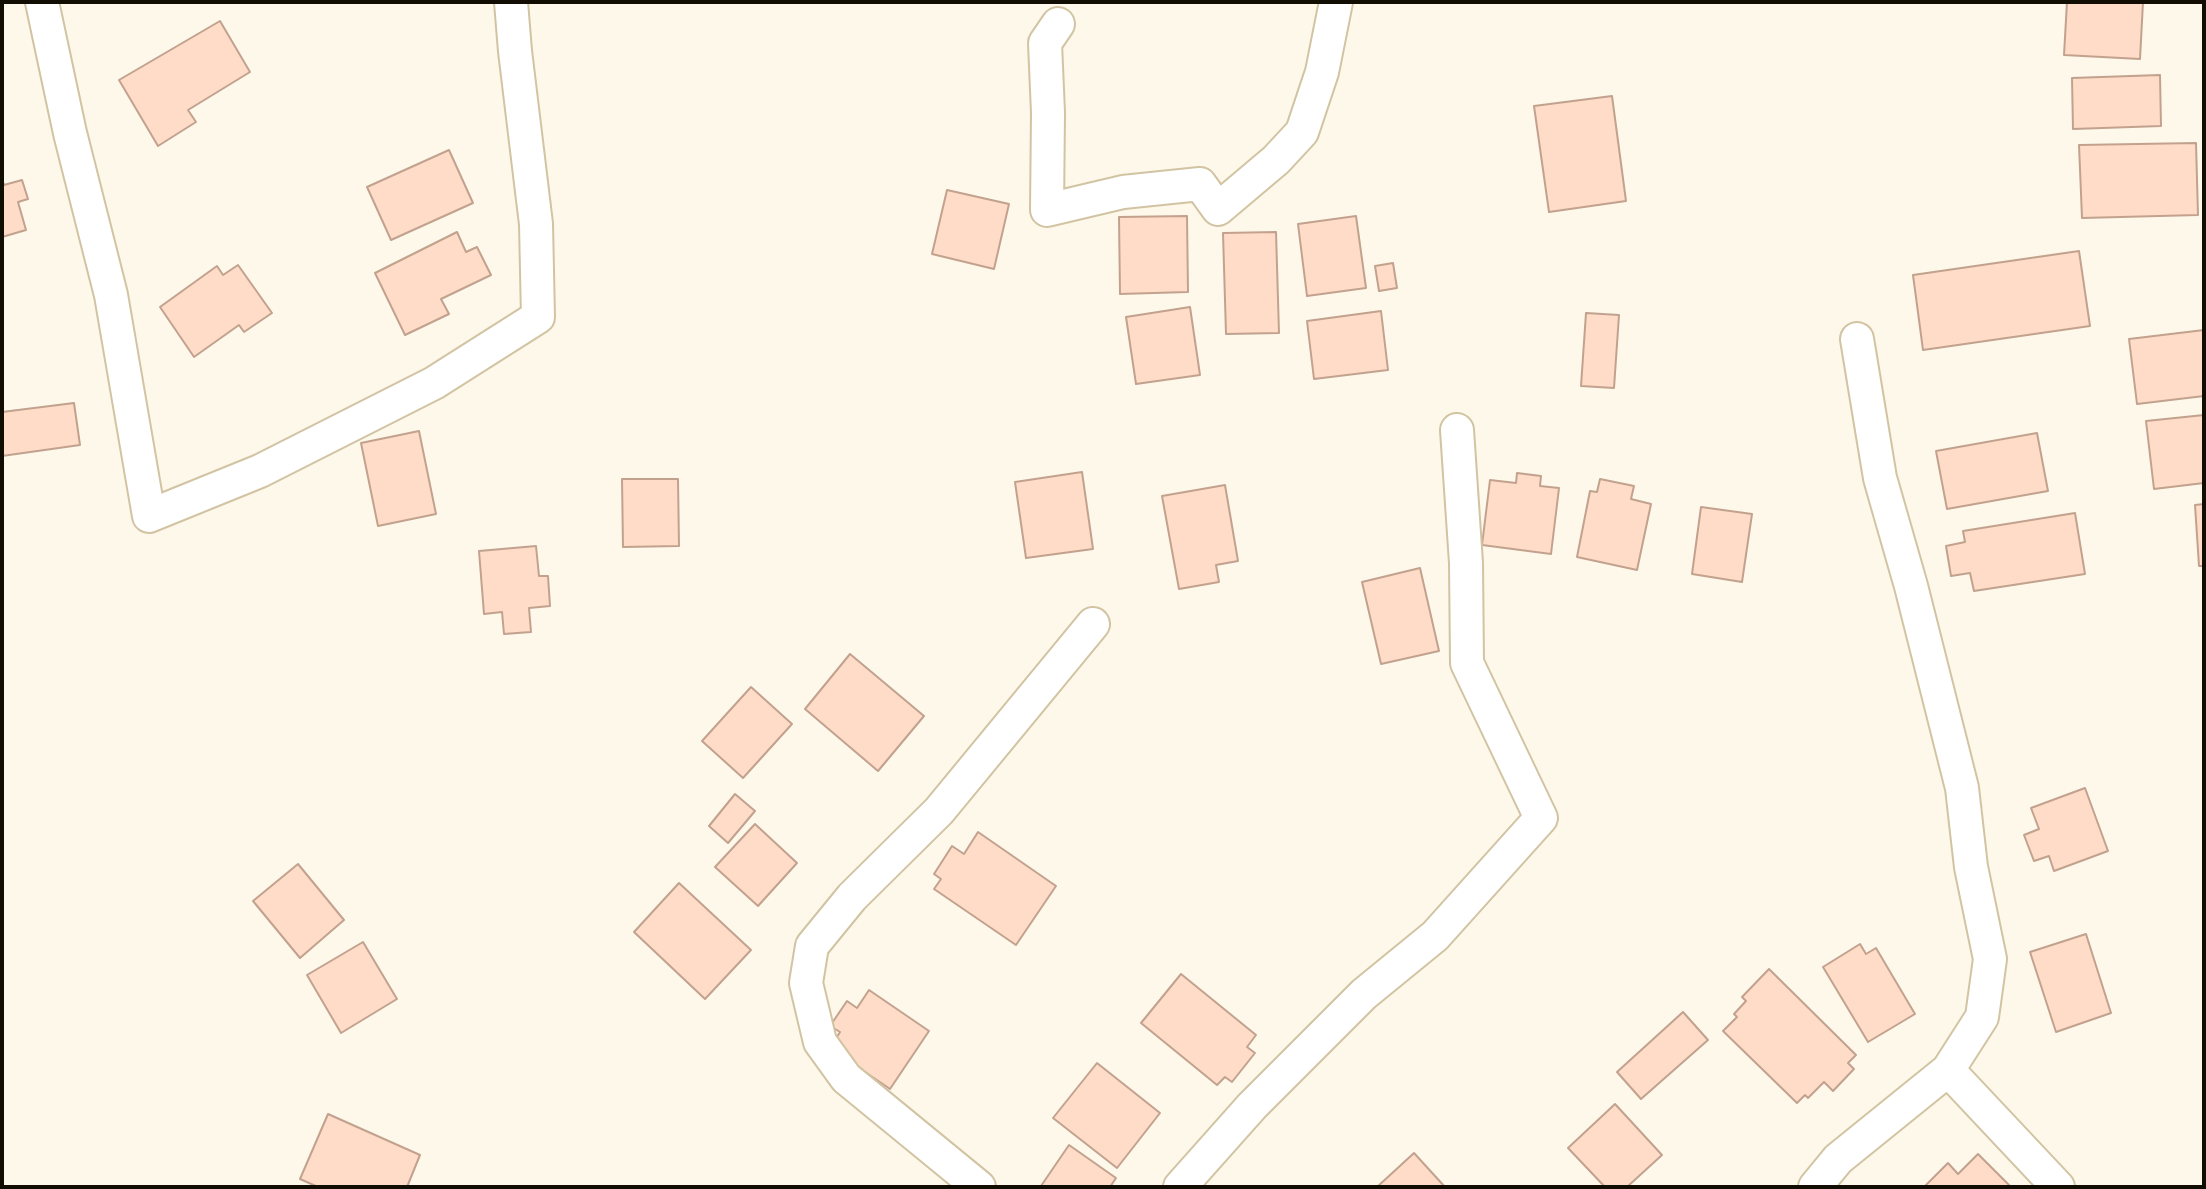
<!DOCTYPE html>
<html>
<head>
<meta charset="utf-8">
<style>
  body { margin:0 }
  #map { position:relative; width:2206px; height:1189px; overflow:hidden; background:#fdf8ea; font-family:Cabin,sans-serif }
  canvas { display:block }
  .frame { position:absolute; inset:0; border:4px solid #120d03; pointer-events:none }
</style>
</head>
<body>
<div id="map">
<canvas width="2206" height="1189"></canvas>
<div class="frame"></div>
</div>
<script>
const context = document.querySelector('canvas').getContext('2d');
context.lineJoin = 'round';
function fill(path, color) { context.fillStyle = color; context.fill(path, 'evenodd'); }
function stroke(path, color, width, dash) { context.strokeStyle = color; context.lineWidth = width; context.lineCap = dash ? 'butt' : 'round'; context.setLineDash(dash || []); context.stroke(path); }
const building = new Path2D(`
  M2067,2h76l-3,57 -76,-4z
  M220,21l30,51 -62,38 8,12 -38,24 -39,-66z
  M2160,75l1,51 -88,3 -1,-51z
  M1612,96l14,105 -77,11 -15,-106z
  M2196,143l2,72 -116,3 -3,-73z
  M449,150l24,53 -82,37 -24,-53z
  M2,179l2,6 18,-5 6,19 -10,3 8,28 -24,7z
  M947,190l62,14 -15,65 -62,-15z
  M1187,216l1,76 -68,2 -1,-77z
  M1356,216l10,72 -59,8 -9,-72z
  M457,232l9,20 11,-5 14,28 -50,24 8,15 -44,21 -30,-62z
  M1276,232l3,101 -53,1 -3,-101z
  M2079,251l11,75 -167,24 -10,-75z
  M1393,263l4,25 -18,3 -4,-25z
  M238,265l34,48 -28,19 -5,-7 -45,32 -34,-50 57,-41 6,9z
  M1190,307l10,68 -64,9 -10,-67z
  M1381,311l7,59 -74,9 -7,-58z
  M1586,313l33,2 -5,73 -33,-2z
  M2204,330v66l-67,8 -8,-65z
  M74,403l6,42 -78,11v-44z
  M2204,415v68l-50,6 -8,-68z
  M419,431l17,83 -58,12 -17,-83z
  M2037,433l11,58 -101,18 -11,-58z
  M1082,472l11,77 -67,9 -11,-76z
  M1517,473l24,3 -1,10 19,2 -8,66 -69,-9 8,-65 26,3z
  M622,479h56l1,67 -56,1z
  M1600,479l34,7 -3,13 20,5 -14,66 -60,-13 13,-66 7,1z
  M1225,485l13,76 -22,4 3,17 -40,7 -17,-93z
  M2204,504v62h-5l-4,-61z
  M1701,507l51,7 -10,68 -50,-8z
  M2075,513l10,61 -111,17 -4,-18 -19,3 -5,-30 19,-4 -2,-11z
  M536,546l3,30h9l2,30 -21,2 2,24 -27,2 -2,-22 -18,2 -5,-63z
  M1420,568l19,83 -58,13 -19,-82z
  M850,654l74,62 -46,55 -73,-62z
  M751,687l41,37 -49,54 -41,-37z
  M2085,788l23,63 -54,20 -5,-15 -15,5 -10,-26 15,-6 -8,-21z
  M735,794l20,17 -27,32 -19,-17z
  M755,824l42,39 -39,43 -43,-39z
  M978,832l78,54 -40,59 -82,-56 7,-10 -7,-5 18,-28 12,8z
  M298,864l46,56 -44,38 -47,-57z
  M679,883l72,67 -46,49 -71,-67z
  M2086,934l25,79 -55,19 -26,-80z
  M363,942l34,57 -56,34 -34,-58z
  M1860,944l6,10 10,-6 39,66 -47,28 -45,-75z
  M1769,969l87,86 -8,8 6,6 -21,22 -9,-9 -16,16 -3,-3 -8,8 -74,-72 14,-14 -3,-3 12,-13 -4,-4z
  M1181,974l75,61 -9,12 8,6 -23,29 -7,-5 -8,8 -76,-62z
  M869,990l60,41 -39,58 -60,-41 10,-16 -10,-6 17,-25 10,7z
  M1683,1012l25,28 -67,59 -24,-27z
  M1097,1063l63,50 -43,55 -64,-50z
  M1615,1104l47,51 -35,32h-22l-37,-39z
  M328,1114l92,41 -13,32h-89l-18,-8z
  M1069,1145l47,33 -6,9 -69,-1z
  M1414,1153l31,34h-68z
  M1978,1154l33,33h-87l24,-24 10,11z`);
const street = new Path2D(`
  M42,2l28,131 41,162 38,221 111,-45 174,-88 104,-66 -2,-93 -21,-173 -4,-49
  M1058,24l-13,19 3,70 -1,97 76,-18 77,-8 18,25 58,-49 26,-28 20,-60 14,-70
  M1948,1070l110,117
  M979,1187l-133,-109 -26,-36 -14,-59 6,-37 40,-49 87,-86 154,-187
  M1180,1187l72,-81 112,-112 71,-58 106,-118 -74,-155 -1,-100 -9,-133
  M1815,1187l23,-28 110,-89 34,-53 8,-58 -19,-92 -9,-79 -51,-202 -31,-108 -23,-139`);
fill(building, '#fedcc7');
stroke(building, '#c2a28e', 2);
stroke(street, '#d2c4a3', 36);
stroke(street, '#fff', 32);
</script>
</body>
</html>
